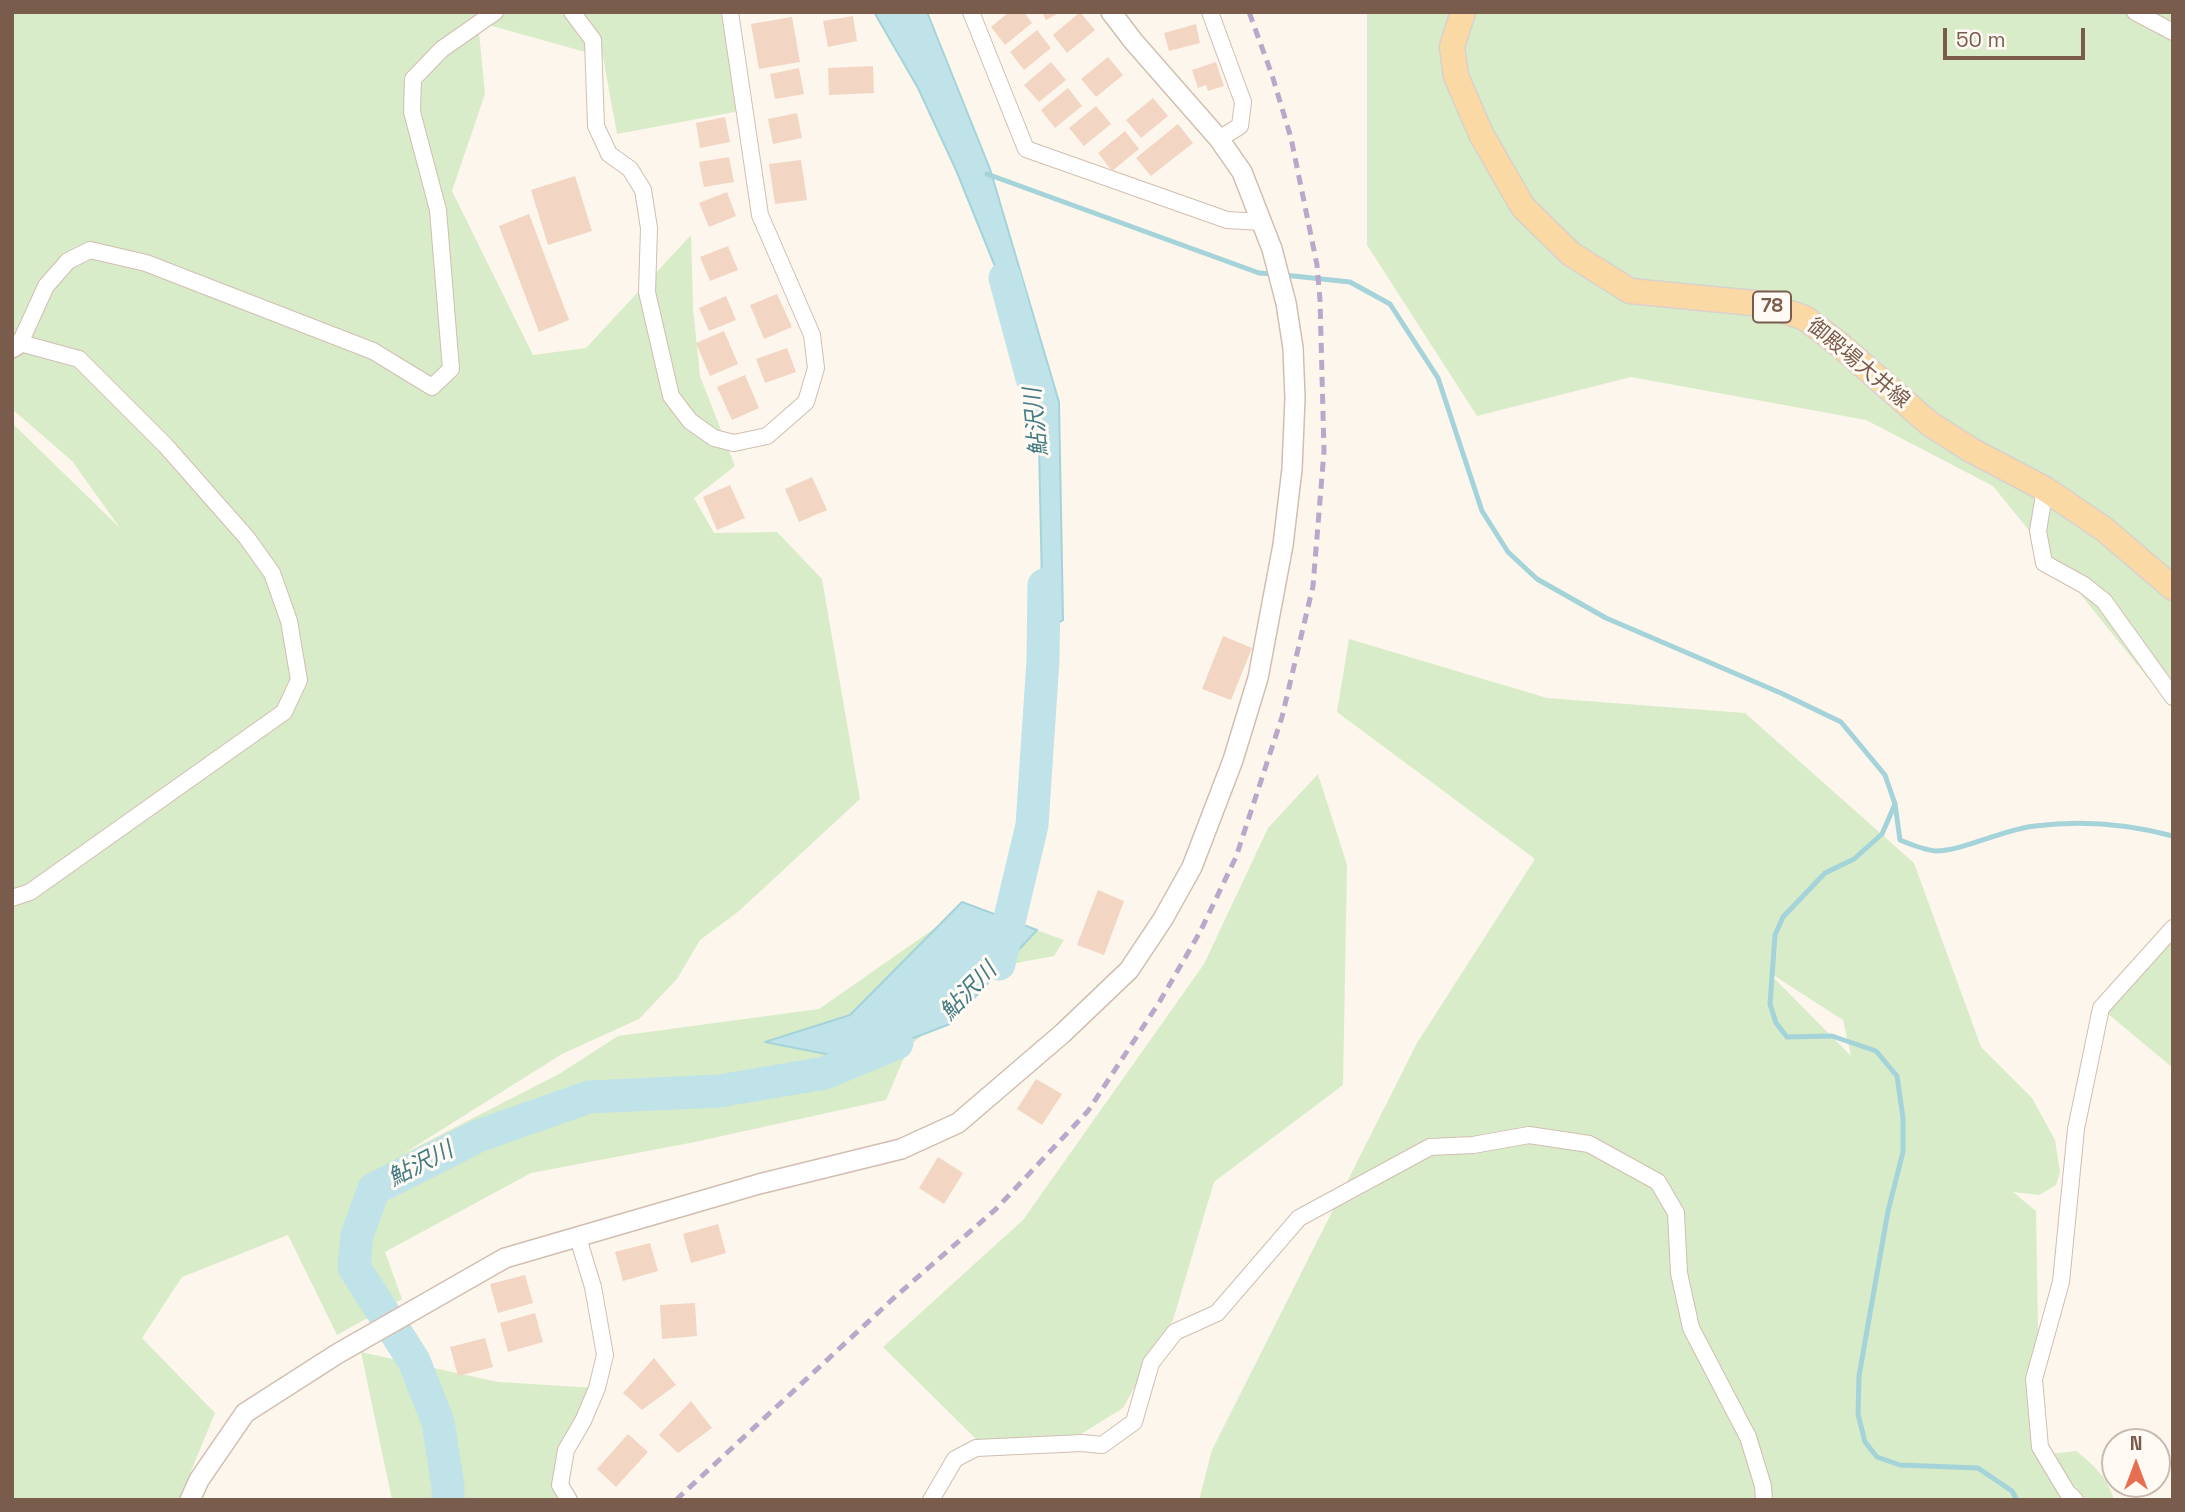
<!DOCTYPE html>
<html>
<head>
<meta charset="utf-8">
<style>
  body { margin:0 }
  #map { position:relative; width:2185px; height:1512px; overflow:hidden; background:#fdf6ec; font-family:"Space Grotesk",sans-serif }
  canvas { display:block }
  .frame { position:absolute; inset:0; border:14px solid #7a5c4d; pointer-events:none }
  .north { position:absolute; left:2101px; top:1428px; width:70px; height:70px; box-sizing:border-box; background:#fffaf3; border:2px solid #cabbb1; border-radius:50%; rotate:0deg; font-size:19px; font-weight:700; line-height:28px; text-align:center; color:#7a5c4d }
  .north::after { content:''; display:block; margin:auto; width:24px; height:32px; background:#e76f51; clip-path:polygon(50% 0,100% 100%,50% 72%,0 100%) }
  .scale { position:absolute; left:1943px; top:28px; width:142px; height:32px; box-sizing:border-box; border:4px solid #7a5c4d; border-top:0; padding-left:9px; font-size:21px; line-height:24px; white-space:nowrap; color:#7a5c4d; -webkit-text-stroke:5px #fffaf3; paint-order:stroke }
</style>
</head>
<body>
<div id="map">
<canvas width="2185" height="1512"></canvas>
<div class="frame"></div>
<div class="north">N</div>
<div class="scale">50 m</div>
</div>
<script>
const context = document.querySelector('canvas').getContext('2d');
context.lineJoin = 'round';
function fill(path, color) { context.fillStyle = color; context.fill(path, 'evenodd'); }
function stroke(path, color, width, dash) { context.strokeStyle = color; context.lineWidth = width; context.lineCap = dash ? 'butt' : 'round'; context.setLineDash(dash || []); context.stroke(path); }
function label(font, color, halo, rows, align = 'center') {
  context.font = font + ' "Space Grotesk","Noto Sans JP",sans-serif'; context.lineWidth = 6; context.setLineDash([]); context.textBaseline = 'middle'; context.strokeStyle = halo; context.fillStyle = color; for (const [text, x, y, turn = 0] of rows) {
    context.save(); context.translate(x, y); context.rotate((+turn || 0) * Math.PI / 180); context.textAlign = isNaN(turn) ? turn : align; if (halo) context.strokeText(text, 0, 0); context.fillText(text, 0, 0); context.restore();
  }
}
const green = new Path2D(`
  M12,12h713l20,98 -128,24 -14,-77 -125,-35 7,72 -33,97 81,164 53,-7 105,-113 2,73 7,68 35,90 -41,32 20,35 63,-1 45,47 38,220 -121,112 -39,29 -23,39 -38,40 -77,35 -159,100 156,-80 59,-38 201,-27 149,-104 96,35 -10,16 -43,8 -102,82 -23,54 -191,42 -164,31 -146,79 17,47 -65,36 -49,-100 -106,42 -40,61 73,75 -36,87h-167v-1077l108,105 -48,-67 -60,-52z
  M1367,12h806v697l-180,-223 -127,-66 -235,-43 -154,39 -110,-171z
  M1349,639l198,59 198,15 169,150 67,184 51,51 23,42 5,32 -4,13 -17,10 -26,-3 23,19 4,236 9,7 27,-3c17,13 32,27 38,49h-915l13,-50 205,-407 118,-184 -198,-147zM1770,973l73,47 8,36 -81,-82z
  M1318,774l29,91 -4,220 -129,97 -41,138 -50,88 -58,36 -86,-2 -96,-95 140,-127 181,-256 64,-136z
  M2173,928v140l-72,-60z
  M361,1352l137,30 99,6 -37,97 10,15h-178z`);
const water = new Path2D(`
  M874,12h53l63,157 69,233 4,218 -20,11 -4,-185 -19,-118 -64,-158 -38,-82z
  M962,902l75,28 -87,94 -94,36 -91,-18 85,-27z`);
const stream = new Path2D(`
  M987,174l272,99 15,1
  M1284,275l66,7 40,22 48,74 44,133 26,41 29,27 69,39 177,76 58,28 44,53 10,29 5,36c12,5 24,10 36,11 27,0 68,-22 99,-25 47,-6 93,-2 138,10
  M1895,804l-13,30 -28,25 -29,14 -42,44 -8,18 -5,69 6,19 11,14 45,-1 44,15 21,25 6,42v34l-15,59 -29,165 -1,38 7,28 12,15 23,8 78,3 34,23 5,9`);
const river = new Path2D(`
  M1005,278l27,100
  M999,964l33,-139 11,-165 1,-75
  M448,1500v-14l-10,-64 -24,-61 -60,-94 3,-32 17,-46 104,-53 111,-39 130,-6 106,-18 72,-30`);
const building = new Path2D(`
  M1009,12h15l8,11 -27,22 -14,-18z
  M1042,12h19l-15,8z
  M1080,12l15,18 -28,23 -14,-18z
  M853,16l4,25 -29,6 -5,-26z
  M792,17l8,45 -41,7 -8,-45z
  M1196,24l4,19 -31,8 -5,-18z
  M1037,30l14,18 -27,22 -14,-18z
  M1108,57l15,18 -27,22 -15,-18z
  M1051,62l15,18 -27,22 -15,-17z
  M1216,62l8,24 -16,5 -2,-6 -8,3 -6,-18z
  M873,66l1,27 -45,2 -1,-27z
  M799,68l5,26 -29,5 -5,-25z
  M1068,88l14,18 -27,22 -14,-18z
  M1153,98l15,18 -27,22 -15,-18z
  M1096,106l15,18 -27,22 -15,-18z
  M797,113l5,25 -29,6 -5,-25z
  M725,117l5,25 -30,6 -4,-25z
  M1178,124l15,19 -42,33 -15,-18z
  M1125,131l14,18 -27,22 -14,-18z
  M729,157l5,25 -30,5 -5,-25z
  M801,160l6,40 -32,4 -6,-40z
  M575,176l17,55 -44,14 -17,-55z
  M727,192l9,24 -27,11 -10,-24z
  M529,214l40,106 -30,12 -40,-106z
  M728,246l10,24 -28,11 -10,-24z
  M777,294l15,33 -28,12 -14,-34z
  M726,296l10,24 -27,11 -10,-23z
  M724,331l14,33 -28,12 -14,-33z
  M787,348l9,24 -31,11 -9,-24z
  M745,375l14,33 -27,12 -15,-33z
  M812,477l15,33 -28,12 -14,-33z
  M730,485l15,33 -28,12 -14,-33z
  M1223,636l29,12 -21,52 -29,-11z
  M1098,890l26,11 -20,54 -27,-10z
  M1036,1079l26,15 -20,31 -25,-16z
  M938,1157l25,16 -19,31 -25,-16z
  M718,1224l8,29 -35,10 -8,-29z
  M650,1243l8,28 -35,10 -8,-29z
  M525,1275l8,28 -35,10 -8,-29z
  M695,1303l2,33 -35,3 -2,-34z
  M535,1313l8,29 -35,10 -8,-29z
  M485,1338l8,29 -35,9 -8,-29z
  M654,1358l22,27 -34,25 -19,-17z
  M691,1401l21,27 -34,25 -19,-18z
  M628,1434l20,18 -32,35 -19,-18z`);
const minor = new Path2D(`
  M572,12l21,28 3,86 13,28 21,15 13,21 6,38 -2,64 24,104 19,25 24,17 20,5 33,-7 39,-34 10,-34 -4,-33 -52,-120 -30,-203
  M971,12l55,137 201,71 35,2
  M1210,12l33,90 -3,24 -21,13
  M2135,12l38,20
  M2045,489l-7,42 6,32 40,22 20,16 69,96
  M12,898l18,-6 254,-180 15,-32 -10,-59 -17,-48 -25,-35 -81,-92 -87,-87 -59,-16 26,-57 22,-25 22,-11 56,13 227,88 59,36 19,-18 -13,-159 -26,-98 1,-33 29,-30 53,-37
  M569,1500l-9,-15 6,-35 17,-29 14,-33 8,-33 -12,-68 -15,-49
  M931,1500l24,-41 21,-11 106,-5 20,2 32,-23 17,-59 24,-31 42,-19 82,-95 131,-71 43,-2 56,-10 60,9 69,38 18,31 3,60 12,55 57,109 15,49 1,14
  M2075,1500l-8,-8 -27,-45 -6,-68 27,-97 15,-153 25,-121 72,-80`);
const tertiary = new Path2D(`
  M12,348l8,-5
  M190,1500l9,-20 46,-67 92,-59 168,-96 254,-74 142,-35 57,-26 105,-90 66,-63 34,-51 29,-52 41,-107 25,-82 25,-133 9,-76 3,-71 -2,-50 -7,-45 -14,-54 -30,-77 -23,-33 -85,-97 -23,-30`);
const primary = new Path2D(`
  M1463,12l-11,35 4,29 25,58 42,73 48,47 59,37 133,13 42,14 35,27 90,79 41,26 74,39 59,40 69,59`);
const rail = new Path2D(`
  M676,1500l220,-204 100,-87 92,-98 72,-110 40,-69 36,-75 46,-140 31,-131 11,-135 -4,-151 -3,-35 -26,-127 -19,-63 -23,-63`);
const shields = [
  [1772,307,38]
];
const shieldNames = [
  ["78",1772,307]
];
const streetNames = [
  ["御殿場大井線",1858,364,40]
];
const waterNames = [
  ["鮎沢川",1037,422,-96],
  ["鮎沢川",969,992,-46],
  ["鮎沢川",421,1165,-27]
];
fill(green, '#d8ecc9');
fill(water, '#bfe3e8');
stroke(water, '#a5d3da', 2);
stroke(stream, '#a5d3da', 5);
stroke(river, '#bfe3e8', 33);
fill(building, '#f3d5c3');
stroke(minor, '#d1beb0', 18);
stroke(tertiary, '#d1beb0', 22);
stroke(primary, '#dad1cd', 27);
stroke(minor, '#fff', 16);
stroke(tertiary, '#fff', 19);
stroke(primary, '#fbd9a5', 24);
stroke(rail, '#b9a8c9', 5, [10, 7]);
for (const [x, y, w] of shields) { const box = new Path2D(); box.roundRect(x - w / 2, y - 15.5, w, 31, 5); context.fillStyle = '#fffaf3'; context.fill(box); stroke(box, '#7a5c4d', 2); }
label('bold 19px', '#7a5c4d', null, shieldNames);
label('21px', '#7a5c4d', '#fffaf3', streetNames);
label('italic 23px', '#437c86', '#fffaf3', waterNames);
</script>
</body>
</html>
